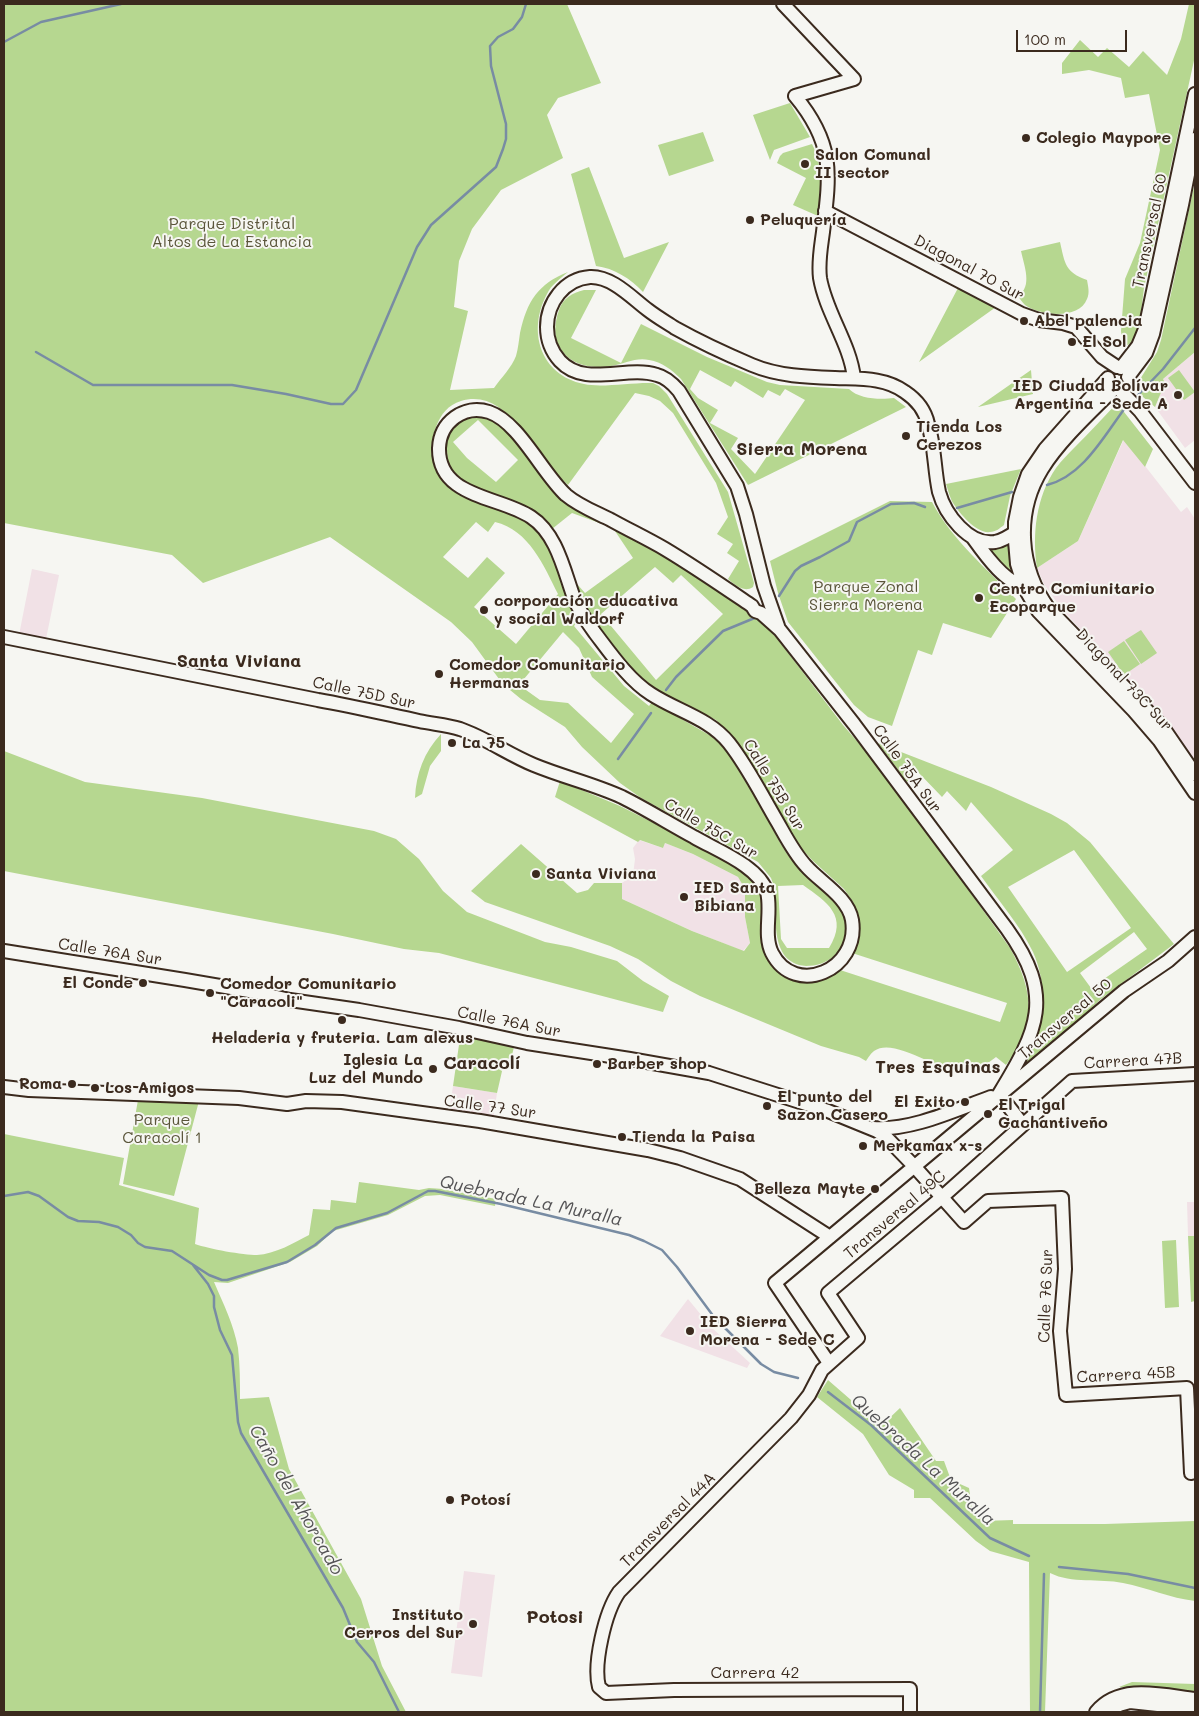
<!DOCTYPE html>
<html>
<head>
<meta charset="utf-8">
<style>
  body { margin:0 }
  #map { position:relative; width:1199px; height:1716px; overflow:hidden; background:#f6f6f2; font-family:Mali,sans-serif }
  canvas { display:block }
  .frame { position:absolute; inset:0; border:5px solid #3b2a1e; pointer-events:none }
  .scale { position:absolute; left:1016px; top:30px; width:111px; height:22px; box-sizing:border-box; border:2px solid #3b2a1e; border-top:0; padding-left:6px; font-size:15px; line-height:18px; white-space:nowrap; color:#3b2a1e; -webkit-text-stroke:4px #f6f6f2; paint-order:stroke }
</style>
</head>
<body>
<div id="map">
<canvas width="1199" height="1716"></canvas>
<div class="frame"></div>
<div class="scale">100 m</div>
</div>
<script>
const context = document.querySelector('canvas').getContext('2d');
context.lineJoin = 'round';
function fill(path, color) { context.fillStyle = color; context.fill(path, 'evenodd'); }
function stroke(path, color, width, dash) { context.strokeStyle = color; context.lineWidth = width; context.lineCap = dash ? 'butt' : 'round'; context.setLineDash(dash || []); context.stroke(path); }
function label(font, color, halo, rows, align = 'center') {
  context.font = font + ' Mali,sans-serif'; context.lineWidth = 4; context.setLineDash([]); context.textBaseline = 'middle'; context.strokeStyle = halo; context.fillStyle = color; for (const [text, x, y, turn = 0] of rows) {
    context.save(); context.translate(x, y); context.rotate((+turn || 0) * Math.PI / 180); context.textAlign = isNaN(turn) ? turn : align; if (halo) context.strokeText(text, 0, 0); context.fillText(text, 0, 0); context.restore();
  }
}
const built = new Path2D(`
  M1195,352v88l-10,8 -30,-41 10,-24 -2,-4z
  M1124,439l57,73 6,-5 8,12v244l-29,-40 -106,-116 -16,-23 -7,-16 41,-27z
  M32,569l27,6 -13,64 -27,-4z
  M639,840l24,8 2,-5 28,11 45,23 7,12v28l5,26 -7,8 -51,-20 -70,-32v-16l11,-8 2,-16 -2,-11z
  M453,1086l44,7 -4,27 -44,-7z
  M1187,1202h8v34h-7z
  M688,1299l23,28 39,36 -3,5 -87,-32z
  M464,1571l31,4 -13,102 -31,-4z`);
const green = new Path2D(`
  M4,4h563l34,79 -43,15 -11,17 16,43 -62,32 -29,39 -13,32 -5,46 14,4 -18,79 44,-2c7,-10 18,-21 22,-32 2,-7 3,-16 4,-23 7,-32 18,-49 48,-61 -7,6 -17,13 -21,22 -20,37 -7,81 37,90 18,4 49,-2 69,-1l6,3 8,8 61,98 26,91 -1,4c-9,6 -18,-2 -25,-8l11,-18 -12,-8 6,-9 -16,-10 11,-17 -12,-34 -43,-70 -13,-12 -11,-5 -14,-3 -67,92c-5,-5 -12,-10 -17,-15 -24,-26 -46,-82 -90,-69 -13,4 -20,13 -25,26 -7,16 -6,36 4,51 19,28 69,28 96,50 16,12 22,47 29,65 4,10 9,18 14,27l-5,6 50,60 25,20 3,-4 59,34 11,9 11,16c13,21 25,42 37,63 7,13 14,27 24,39 13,15 41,28 49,47 6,14 3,36 -9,46 -8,7 -18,10 -28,10 -39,-3 -28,-54 -32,-80l-3,-8 -13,-16 -117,-64 -21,-15 -38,-36 -17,-20 -44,-28 -11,-9 -11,-11 -27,-37 -21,-20 -121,-85 -127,46 -31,-28 -168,-32zM476,522l12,10 7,-10c34,8 49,44 63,72l-42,50 -42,-37 31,-34 -18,-16 -19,21 -25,-21zM563,632l16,16 13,29 42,37 -23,29 -43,-40 -28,-3 -21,-15zM803,885c24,17 46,31 26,63h-42l-6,-9 -3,-53z
  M1189,4h6v52l-51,232 -5,41 -4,10 -7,6h-3l-3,-4 -1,-10 4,-52 15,-36 20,-93 -11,-56 -24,4 -4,-20 -32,-8 -27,4v-11l18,-23 18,17 9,-9 22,19 14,-16 24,24 14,-36z
  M790,103l20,34 -36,13 -4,10 -17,-45z
  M703,132l11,29 -45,15 -11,-31z
  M812,144c12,23 8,46 6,72l-25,-11 13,-27 -29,-15 3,-7 3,-3z
  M589,167l35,91 45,-16 -26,50c-12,-13 -29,-24 -47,-26l-25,-92z
  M1195,182v170l-32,27 2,4 -10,24 -18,-15v-8l20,-32 4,-12z
  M1060,242c5,22 5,30 27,38 1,6 3,13 0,19 -8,21 -46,17 -62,6 -3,-3 -5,-6 -7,-9 15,-10 6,-30 3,-45z
  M958,288l38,19 -77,55z
  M584,290h12l-25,48 50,25 20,-39 66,33 60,25 13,3 69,4c10,10 31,11 45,9l12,9 -158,78 -67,-106c-9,-9 -19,-17 -32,-19 -13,-3 -25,4 -38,6 -17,3 -38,0 -49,-15 -9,-12 -8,-27 -3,-41 4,-12 13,-17 25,-20zM700,370l31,17 4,-6 28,17 5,-8 12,6 5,-7 20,11 -50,74 -24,-25 7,-11 -28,-15 8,-13 -20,-12 -8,-9z
  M1031,370l2,24 -55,13z
  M1179,370l16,22 -11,8 -16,-22z
  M1117,403l36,46 -8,18 -22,-27 -45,101 -41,27c-5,-34 -1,-71 19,-100 5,-7 12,-14 18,-20 15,-15 29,-30 43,-45z
  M473,414l24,6 17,17 7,11 26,35 120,71 95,68 14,15 67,88 44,51 123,172c24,44 27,76 -4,117l-10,-8c-6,4 -13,11 -20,13 -31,10 -79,-35 -102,-19 -3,2 -6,7 -8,10l-7,-4 -38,-11 -121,-50 -29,-15 -33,-22 -28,-13 -125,-44 -14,-11 50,-47 56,49 11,-3 6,-7h28v16l70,32 52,20 6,-8 -5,-26v-28l-7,-12 -45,-23 -28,-11 -2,5 -23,-8 -2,2 -83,-45 5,-16 60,25 117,59 19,17 5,11 2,19 17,57 51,4 9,-3 160,52 7,-19 -155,-50 6,-33 -5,-18 -9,-13 -31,-28 -13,-14 -36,-62 -28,-43 -20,-22 -66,-33 -14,-14 -44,-54 -9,-16 -6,-19 8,9 48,-35 -20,-30 -41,-15 -20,16c-5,-6 -10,-12 -16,-17 -23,-16 -67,-17 -83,-39 -6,-8 -6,-20 -6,-30 0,-16 13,-23 26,-29zM478,420l40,40 -22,22 -29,-24 -14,-16zM655,567l18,16 8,-8 42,39 -67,66 -55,-66z
  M1021,469l-11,27 -6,29c-4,3 -8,7 -14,7 -13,2 -30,-18 -37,-29 -3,-5 -5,-13 -7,-19z
  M890,501l42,1c20,38 55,67 84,97l-25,39 -48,-15 -11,32 -14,-5 -26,76 -24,-9 -14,-12 -66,-83 -10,-29 -8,-32z
  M1008,542l5,34 -26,-29z
  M1141,630l16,23 -16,11 -16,-24z
  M1124,641l16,23 -16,11 -16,-23z
  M441,734v17l-11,15 -8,28 -7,4c1,-24 9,-46 26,-64z
  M878,743l113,44 60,27 16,9 23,19 84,102 -73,55 -32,30 -52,43c6,-8 13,-17 17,-26 12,-29 12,-65 -1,-94 -13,-27 -35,-52 -52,-76l32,-26 -42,-48 -5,9 -19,-20 -5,6 -25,-26 -10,11zM1074,850l57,78 -64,44 -59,-85zM1134,932l13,17 -56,39 -11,-15z
  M4,751l81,31 117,16 172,33 22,8 23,20 24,32 24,21 78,30 26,5 46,14 26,20 26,15 -6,16 -224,-59 -35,-4 -71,-15 -329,-63z
  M461,1031l54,12 -4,16 -6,-1 -8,35 -44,-7z
  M138,1100l61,1 -25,95 -51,-12z
  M4,1134l120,24 -5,27 80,23 -4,36c14,5 48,11 62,11 18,-1 37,-12 52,-20l4,-26 17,1 1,-10 25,3 3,-21 60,8 10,-2 14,1 53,10 -1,7 -55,-11 -15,1 -37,19 -55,16 -16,15 -27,16 -62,21 -14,-1c9,21 20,43 24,66 2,17 2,34 2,51l29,-2 20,72 72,130 21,67 24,46h-402z
  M1188,1236h7v65l-4,1z
  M1176,1240l3,67 -14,1 -3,-67z
  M828,1380l53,46 19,-18 36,53h8l7,19 18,8 3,21 11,-1v13l30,-1v4h92l90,-3v80c-25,-3 -47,-13 -72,-18 -24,-5 -51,1 -73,-10l-5,139h-15l-1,-150 -39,-11 -14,-10 -46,-43h-16v-8l-25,-15 -26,-41 -46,-37z
  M1132,1682l63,2v9l-76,-6z`);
const stream = new Path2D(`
  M4,42l37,-20 80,-18
  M36,352l57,33h139l54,9 45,10h12l13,-14 61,-143 14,-22 65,-58 7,-18 3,-10v-15l-15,-58 -1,-20 8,-9 15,-8 9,-12 4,-13
  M1138,395l25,-26 32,-41
  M1047,485c36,-9 57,-49 78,-77
  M957,508l55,-16
  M779,596l16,-25 6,-5 19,-9 29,-16 8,-19 34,-18 23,-1 11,4
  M666,690l10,-13 47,-46 34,-14
  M618,759l33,-46
  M4,1196l24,-4 11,4 29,21 10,4 21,1 19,5 13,8 7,8 7,4 27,4 37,24 13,5h5l60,-18 28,-17 21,-17 51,-15 41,-22h7l66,13 128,31 15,6 18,9 15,17 37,50 47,47 13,8 24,6
  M193,1265l15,19 6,12v11l6,23 12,25 6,67 3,11 102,175 14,34 17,20 25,50
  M828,1392l43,33 119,113 39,18
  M1059,1567l69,7 67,14
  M1040,1712l4,-138`);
const secondary = new Path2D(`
  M783,4l71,75 -59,17c40,48 35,78 28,136 -2,15 -5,30 -3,46 6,35 30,65 34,100
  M825,211l197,103 17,6 24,3 13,4 26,30 15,10
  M1121,368l17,-22 7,-17 50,-235
  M1128,377l18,-24 7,-19 29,-129 13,-66
  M1108,378l-63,71 -17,25 -8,23 -5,25v19l2,23 8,25 13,22 96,100 25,29 36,53
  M1116,387c-24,24 -56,53 -74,82 -27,44 -23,99 7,140l113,117 33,48
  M1117,387l23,24 55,72
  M973,538c10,14 35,50 54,47
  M778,626l-14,-40 -18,-72 -9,-28 -58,-95c-6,-7 -13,-14 -22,-16 -31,-10 -72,13 -97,-14 -9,-10 -13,-21 -13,-34 0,-24 17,-48 43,-50 22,-1 42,21 58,33 9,7 18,12 27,18 25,14 51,26 77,37 26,11 55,12 83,13 24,1 50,-1 70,14 12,8 20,18 23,32 7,22 6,45 11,68 6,22 30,54 56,50 11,-2 20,-10 29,-16
  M4,637c104,21 209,41 314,63 34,6 68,14 101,21 14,3 28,4 41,8 26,9 49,26 74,36 29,12 60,19 88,32 24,12 48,27 72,40 22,13 65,29 73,55 5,19 -4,43 5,61 23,45 88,17 80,-33 -4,-23 -32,-38 -46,-54 -12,-13 -20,-29 -28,-43 -16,-27 -30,-56 -49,-80 -20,-25 -52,-32 -78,-49 -22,-14 -40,-40 -56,-61 -8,-11 -16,-22 -21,-35 -10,-27 -17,-64 -43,-81 -31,-21 -93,-19 -92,-69 1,-26 25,-44 50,-36 30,10 53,61 77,83 13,11 29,17 45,25 18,10 37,19 54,29 30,18 59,38 87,57l3,5 6,2 19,17 74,94 153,205c48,67 31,101 -8,165
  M4,951l181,29 70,12 35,8 69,10 100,18 68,15 103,16 79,14 119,38 49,20 9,6 28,29 50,56 24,-21 74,-3 3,71 -5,62 6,64 121,-7 4,85 4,-1
  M4,1087l25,3 210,8 48,6 19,-3 36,1 138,19 168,29 32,8 60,21 90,58
  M999,1094l24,31
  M873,1128c38,3 82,-18 118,-31
  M829,1363l-54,-80 349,-292 44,-30 27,-24
  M910,1712v-23l-236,1 -68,3 -7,-6c-6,-23 6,-75 20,-95l172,-174 18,-23 13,-25 36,-32 -30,-45 113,-95 131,-117 123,-7
  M1096,1712c24,-29 66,-17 99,-13
  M1109,1712l10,-7 11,-3 65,7`);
const markers = [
  [1026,138,5,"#3b2a1e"],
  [805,164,5,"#3b2a1e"],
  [750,220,5,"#3b2a1e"],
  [1024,321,5,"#3b2a1e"],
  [1072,342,5,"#3b2a1e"],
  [1178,395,5,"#3b2a1e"],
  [906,436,5,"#3b2a1e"],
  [979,598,5,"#3b2a1e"],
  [484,610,5,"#3b2a1e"],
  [439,674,5,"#3b2a1e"],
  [452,743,5,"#3b2a1e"],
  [536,874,5,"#3b2a1e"],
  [684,897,5,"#3b2a1e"],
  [143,983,5,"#3b2a1e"],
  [210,993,5,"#3b2a1e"],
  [342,1020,5,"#3b2a1e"],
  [597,1064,5,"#3b2a1e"],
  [433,1069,5,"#3b2a1e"],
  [72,1084,5,"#3b2a1e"],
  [95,1088,5,"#3b2a1e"],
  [965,1102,5,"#3b2a1e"],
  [767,1106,5,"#3b2a1e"],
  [988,1114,5,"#3b2a1e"],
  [622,1137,5,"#3b2a1e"],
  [863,1146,5,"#3b2a1e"],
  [875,1189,5,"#3b2a1e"],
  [690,1331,5,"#3b2a1e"],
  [450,1500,5,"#3b2a1e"],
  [473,1624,5,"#3b2a1e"]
];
const poiNames = [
  ["Colegio Maypore",1036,138],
  ["Salon Comunal",815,155],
  ["II sector",815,173],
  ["Peluquería",760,220],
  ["Abel palencia",1034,321],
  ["El Sol",1082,342],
  ["IED Ciudad Bolívar",1168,386,"right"],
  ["Argentina - Sede A",1168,404,"right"],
  ["Tienda Los",916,427],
  ["Cerezos",916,445],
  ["Centro Comiunitario",989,589],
  ["Ecoparque",989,607],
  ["corporación educativa",494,601],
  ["y social Waldorf",494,619],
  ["Comedor Comunitario",449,665],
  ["Hermanas",449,683],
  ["La 75",462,743],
  ["Santa Viviana",546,874],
  ["IED Santa",694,888],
  ["Bibiana",694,906],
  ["El Conde",133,983,"right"],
  ["Comedor Comunitario",220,984],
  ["\"Caracoli\"",220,1002],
  ["Heladeria y fruteria. Lam alexus",342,1038,"center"],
  ["Iglesia La",423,1060,"right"],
  ["Luz del Mundo",423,1078,"right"],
  ["Barber shop",607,1064],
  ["Roma",62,1084,"right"],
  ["Los Amigos",105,1088],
  ["El punto del",777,1097],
  ["Sazon Casero",777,1115],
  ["El Exito",955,1102,"right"],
  ["El Trigal",998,1105],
  ["Gachantiveño",998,1123],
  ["Tienda la Paisa",632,1137],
  ["Merkamax x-s",873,1146],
  ["Belleza Mayte",865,1189,"right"],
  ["IED Sierra",700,1322],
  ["Morena - Sede C",700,1340],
  ["Potosí",460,1500],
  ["Instituto",463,1615,"right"],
  ["Cerros del Sur",463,1633,"right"]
];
const parkNames = [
  ["Parque Distrital",232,224],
  ["Altos de La Estancia",232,242],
  ["Parque Zonal",866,587],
  ["Sierra Morena",866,605],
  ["Parque",162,1120],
  ["Caracolí 1",162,1138]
];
const streetNames = [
  ["Transversal 60",1150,231,-78],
  ["Diagonal 70 Sur",969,268,28],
  ["Diagonal 73C Sur",1124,680,47],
  ["Calle 75D Sur",364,693,12],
  ["Calle 75A Sur",907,769,54],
  ["Calle 75B Sur",774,785,59],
  ["Calle 75C Sur",711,829,30],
  ["Calle 76A Sur",110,952,9],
  ["Transversal 50",1065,1019,-40],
  ["Calle 76A Sur",509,1022,11],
  ["Carrera 47B",1133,1061,-3],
  ["Calle 77 Sur",490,1107,8],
  ["Transversal 49C",895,1215,-40],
  ["Calle 76 Sur",1046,1296,-88],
  ["Carrera 45B",1126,1375,-3],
  ["Transversal 44A",668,1520,-45],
  ["Carrera 42",755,1673]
];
const neighbourhoodNames = [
  ["Sierra Morena",802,449],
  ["Santa Viviana",239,661],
  ["Caracolí",482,1063],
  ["Tres Esquinas",938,1067],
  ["Potosi",555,1617]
];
const waterNames = [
  ["Quebrada La Muralla",531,1201,12],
  ["Quebrada La Muralla",923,1460,42],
  ["Caño del Ahorcado",296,1500,60]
];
fill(built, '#f1e1e6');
fill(green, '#b6d790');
stroke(stream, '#788ca3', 2.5);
stroke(secondary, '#3b2a1e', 16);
stroke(secondary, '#f6f6f2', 12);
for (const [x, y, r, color] of markers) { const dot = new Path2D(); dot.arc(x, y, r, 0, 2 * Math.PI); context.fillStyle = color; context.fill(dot); stroke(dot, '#f6f6f2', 2); }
label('bold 16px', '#3b2a1e', '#f6f6f2', poiNames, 'left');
label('16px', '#5a553a', '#f6f6f2', parkNames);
label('16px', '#3b2a1e', '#f6f6f2', streetNames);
label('bold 18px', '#3b2a1e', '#f6f6f2', neighbourhoodNames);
label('italic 18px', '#545355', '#f6f6f2', waterNames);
</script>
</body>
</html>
